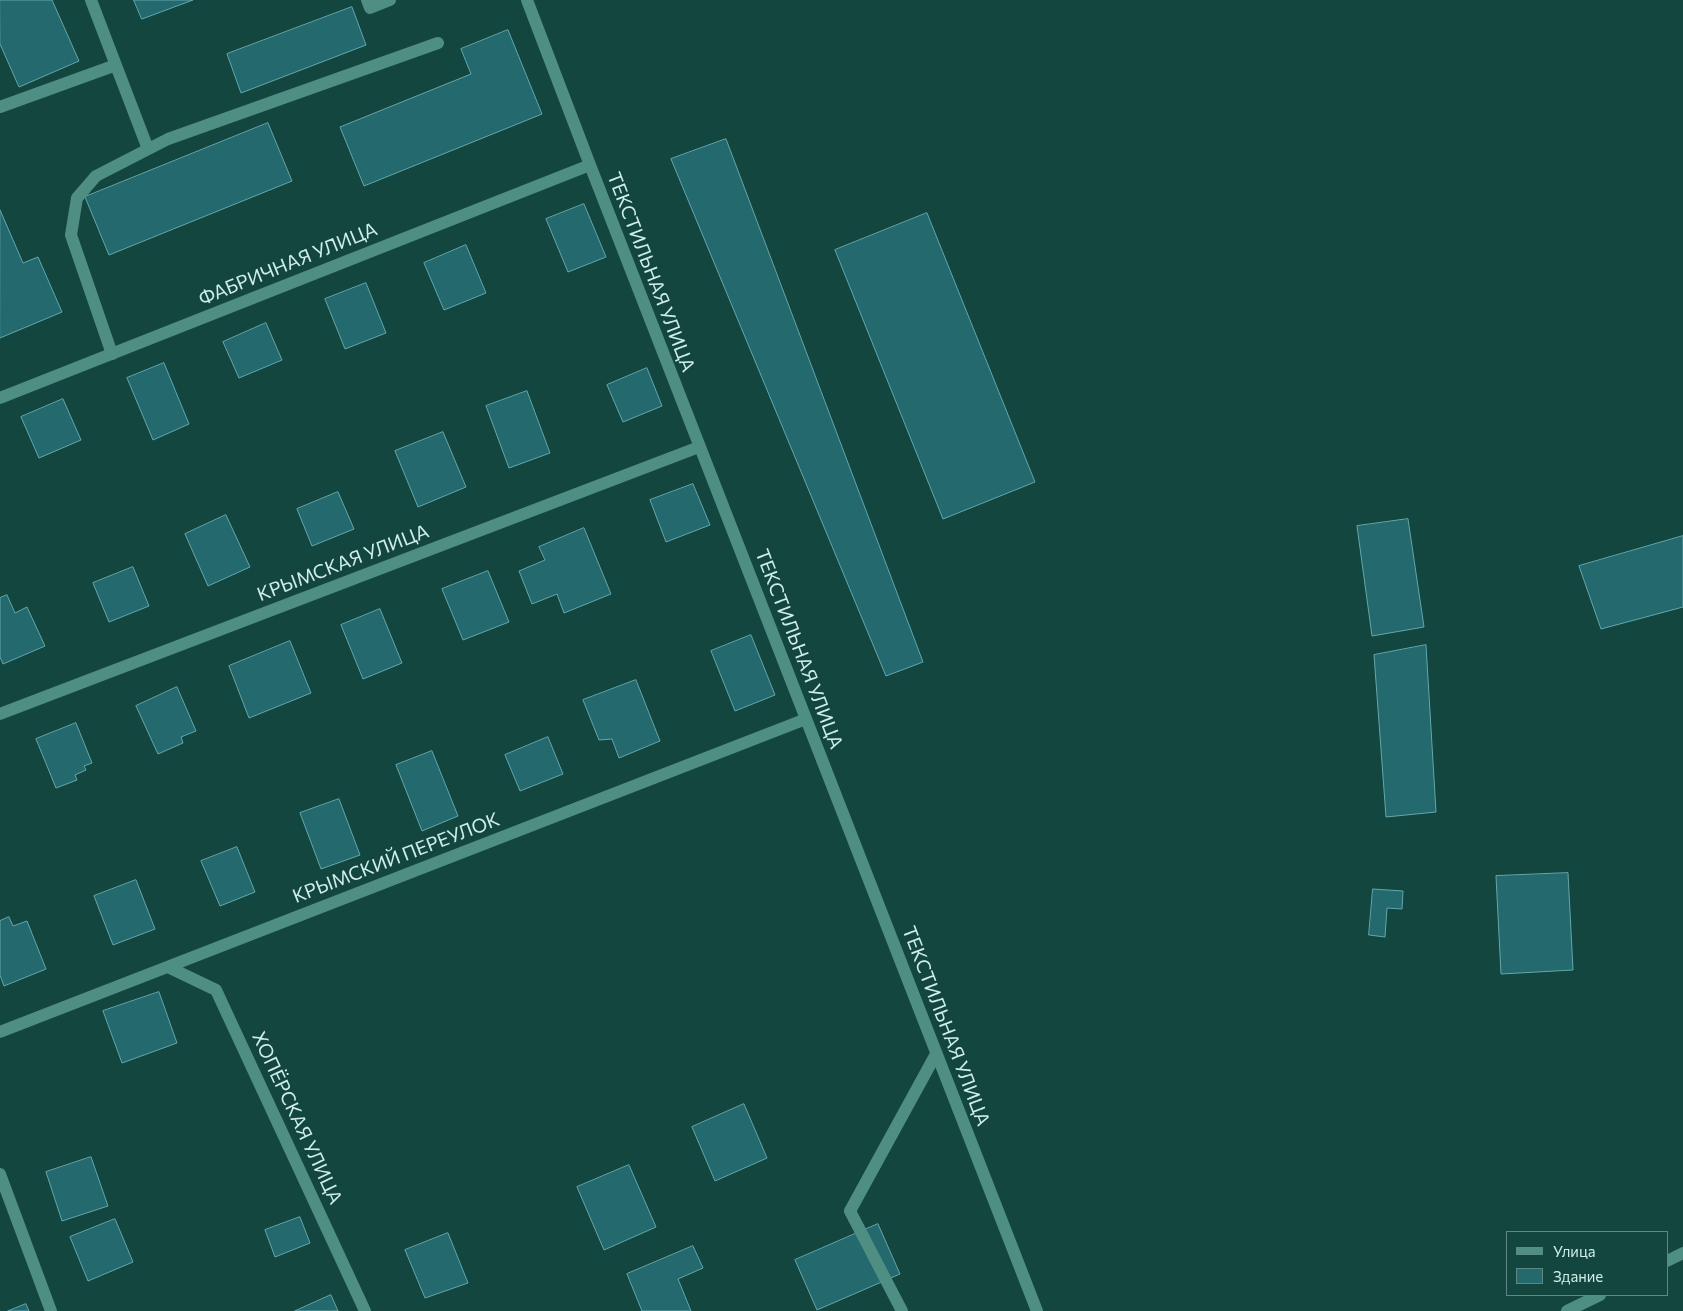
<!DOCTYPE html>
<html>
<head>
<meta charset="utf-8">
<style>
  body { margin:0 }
  #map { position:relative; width:1683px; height:1311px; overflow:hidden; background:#13463f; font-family:Commissioner,sans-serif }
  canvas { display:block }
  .legend { position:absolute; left:1506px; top:1231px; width:162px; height:65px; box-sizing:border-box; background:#13463f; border:1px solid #5e8982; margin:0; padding:6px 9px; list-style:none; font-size:15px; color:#ceeee7 }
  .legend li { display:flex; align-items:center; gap:10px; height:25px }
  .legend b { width:25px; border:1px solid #5e8982 }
</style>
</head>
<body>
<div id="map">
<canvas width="1683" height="1311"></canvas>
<ul class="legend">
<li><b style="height:6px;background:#4e8e83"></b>Улица</li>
<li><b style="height:14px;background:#23696e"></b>Здание</li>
</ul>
</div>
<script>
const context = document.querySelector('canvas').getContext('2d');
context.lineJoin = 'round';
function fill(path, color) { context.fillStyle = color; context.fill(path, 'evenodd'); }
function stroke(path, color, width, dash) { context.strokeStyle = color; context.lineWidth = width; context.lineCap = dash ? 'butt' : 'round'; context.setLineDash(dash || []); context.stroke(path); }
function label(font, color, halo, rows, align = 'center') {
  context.font = font + ' Commissioner,sans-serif'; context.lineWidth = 4; context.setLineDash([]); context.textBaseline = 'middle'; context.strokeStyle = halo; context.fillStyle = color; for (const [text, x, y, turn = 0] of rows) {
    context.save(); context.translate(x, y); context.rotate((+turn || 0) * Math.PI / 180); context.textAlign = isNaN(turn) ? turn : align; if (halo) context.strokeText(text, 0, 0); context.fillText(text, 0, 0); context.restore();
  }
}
const building = new Path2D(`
  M0,0h52l27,61 -60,26 -19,-43z
  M134,0h59l-51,19z
  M352,7l14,38 -125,48 -14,-39z
  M508,30l34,84 -178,72 -24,-59 131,-53 -10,-25z
  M268,123l24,58 -183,74 -24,-58z
  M726,139l197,523 -37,14 -215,-517z
  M584,204l22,53 -38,15 -22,-53z
  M0,210l23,53 15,-6 24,55 -62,26z
  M927,213l108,269 -92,37 -108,-269z
  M466,245l20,48 -42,17 -20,-47z
  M366,283l20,50 -41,16 -20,-50z
  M266,323l16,37 -43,18 -16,-36z
  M164,363l25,61 -36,16 -26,-62z
  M647,368l15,38 -39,16 -16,-37z
  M527,391l23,62 -41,15 -23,-62z
  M63,399l18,41 -42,18 -18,-41z
  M443,432l23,55 -48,20 -23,-56z
  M693,484l17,41 -44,17 -16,-42z
  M338,492l16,37 -42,17 -15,-37z
  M226,515l24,52 -42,19 -23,-52z
  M1408,519l16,108 -52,9 -15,-110z
  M584,528l27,66 -47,19 -7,-19 -25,10 -13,-33 26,-11 -6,-13z
  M1683,536v71l-82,22 -22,-63z
  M133,567l16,39 -40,16 -16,-39z
  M488,571l21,51 -46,18 -21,-51z
  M7,595l8,18 12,-6 18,39 -42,18 -3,-7v-59z
  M380,609l22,54 -39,16 -22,-54z
  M751,635l24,60 -40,16 -24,-60z
  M290,641l21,52 -62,25 -20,-52z
  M1426,645l10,167 -50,5 -12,-162z
  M636,680l24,61 -41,17 -7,-19 -13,1 -16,-40z
  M177,687l19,44 -15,6 2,6 -25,11 -22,-48z
  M76,723l16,40 -8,3 2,4 -11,5 2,5 -21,8 -20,-49z
  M548,737l15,37 -43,17 -15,-36z
  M432,751l26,65 -36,15 -26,-66z
  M339,799l21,56 -39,14 -21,-56z
  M237,847l18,45 -35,14 -19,-45z
  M1568,873l5,97 -72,4 -5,-98z
  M136,880l19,49 -42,16 -19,-49z
  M1373,889l30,2 -1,18 -15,-1 -2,29 -16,-2z
  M9,917l4,9 14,-5 19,48 -42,17 -4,-11v-54z
  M159,992l18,51 -55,20 -19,-52z
  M744,1104l23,54 -52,23 -23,-54z
  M91,1157l17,49 -46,15 -16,-49z
  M629,1165l27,62 -52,23 -27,-63z
  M300,1217l10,26 -35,14 -10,-27z
  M115,1219l18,43 -45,19 -18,-44z
  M878,1224l22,50 -83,36 -22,-50z
  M448,1233l20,50 -43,15 -20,-48z
  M693,1246l10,22 -25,11 13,32h-49l-15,-37z
  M331,1295l7,16h-43z
  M26,1304l3,7h-21z`);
const lane = new Path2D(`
  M91,0l57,149
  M367,0l3,8 20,-8
  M0,107l116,-42
  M112,354l-41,-119 6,-37 19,-22 72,-37 270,-96
  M902,1311l-52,-100 86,-157`);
const street = new Path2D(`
  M0,714l699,-267
  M168,967l48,23 149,321
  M0,1032l806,-313
  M0,1174l51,137`);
const secondary = new Path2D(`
  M527,0l63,165 447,1146
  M0,398l590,-233
  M1667,1261l16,-8
  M1567,1311l33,-16`);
const streetNames = [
  ["ФАБРИЧНАЯ УЛИЦА",288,264,-22],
  ["ТЕКСТИЛЬНАЯ УЛИЦА",651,272,69],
  ["КРЫМСКАЯ УЛИЦА",343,563,-21],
  ["ТЕКСТИЛЬНАЯ УЛИЦА",799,649,69],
  ["КРЫМСКИЙ ПЕРЕУЛОК",396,858,-21],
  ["ТЕКСТИЛЬНАЯ УЛИЦА",946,1026,69],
  ["ХОПЁРСКАЯ УЛИЦА",297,1118,65]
];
fill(building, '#23696e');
stroke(building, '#64a7ac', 1);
stroke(lane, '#4e8e83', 12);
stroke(street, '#4e8e83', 12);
stroke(secondary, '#4e8e83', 12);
label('19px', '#ceeee7', '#13463f', streetNames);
</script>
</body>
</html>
